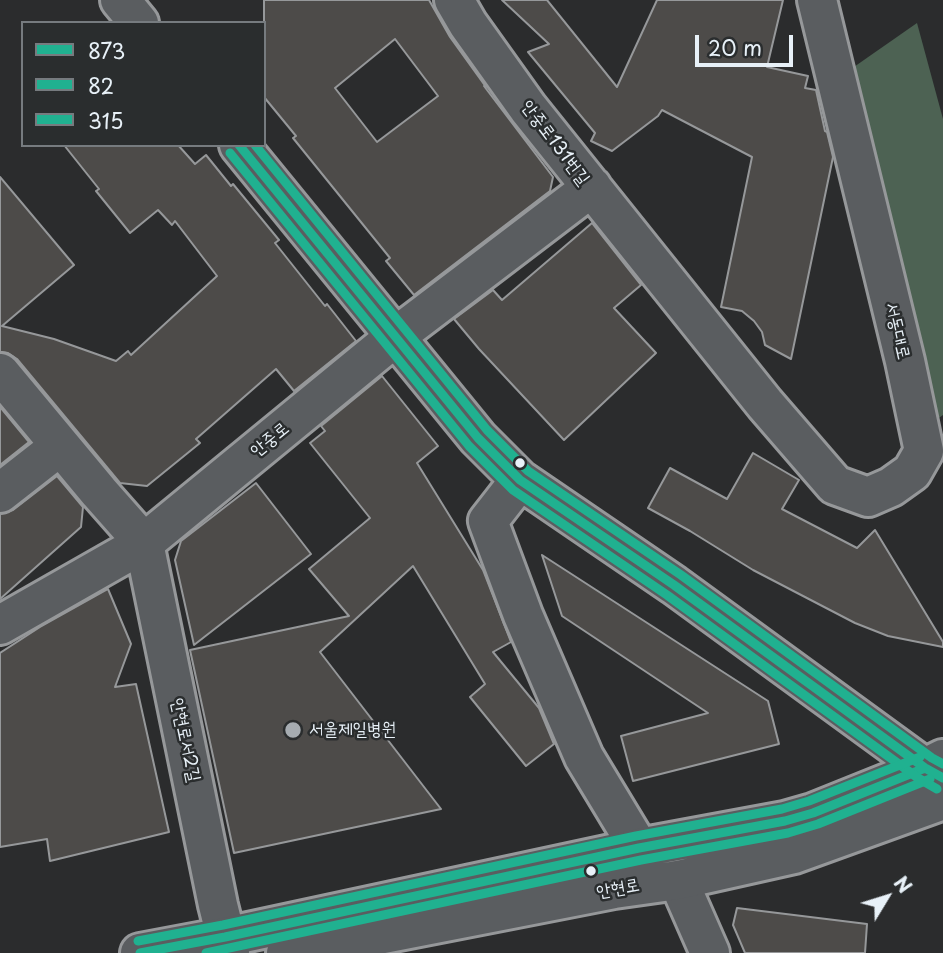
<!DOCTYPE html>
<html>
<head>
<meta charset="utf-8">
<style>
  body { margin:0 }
  #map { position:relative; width:943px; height:953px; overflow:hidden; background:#2b2c2d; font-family:"Playpen Sans",sans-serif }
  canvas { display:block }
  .legend { position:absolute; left:21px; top:21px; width:245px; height:126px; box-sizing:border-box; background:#2a2d2e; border:2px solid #767b7f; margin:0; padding:9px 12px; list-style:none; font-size:21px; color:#e8f1f8 }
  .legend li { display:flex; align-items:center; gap:14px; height:35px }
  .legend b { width:35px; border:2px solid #767b7f }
  .north { position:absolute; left:852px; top:862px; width:70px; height:70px; -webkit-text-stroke:5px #2a2d2e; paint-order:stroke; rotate:52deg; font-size:19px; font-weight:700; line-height:28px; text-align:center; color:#e8f1f8 }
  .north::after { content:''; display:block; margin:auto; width:24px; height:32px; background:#e8f1f8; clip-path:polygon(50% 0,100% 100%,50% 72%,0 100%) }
  .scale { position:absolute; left:695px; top:35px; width:98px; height:32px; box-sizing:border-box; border:4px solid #e8f1f8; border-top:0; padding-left:9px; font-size:21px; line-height:24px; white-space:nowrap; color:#e8f1f8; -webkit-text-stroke:5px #2a2d2e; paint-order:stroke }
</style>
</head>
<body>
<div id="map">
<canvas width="943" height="953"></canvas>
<ul class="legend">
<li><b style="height:9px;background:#20b190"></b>873</li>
<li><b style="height:9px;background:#20b190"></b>82</li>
<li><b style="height:9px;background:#20b190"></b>315</li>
</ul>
<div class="north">N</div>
<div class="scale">20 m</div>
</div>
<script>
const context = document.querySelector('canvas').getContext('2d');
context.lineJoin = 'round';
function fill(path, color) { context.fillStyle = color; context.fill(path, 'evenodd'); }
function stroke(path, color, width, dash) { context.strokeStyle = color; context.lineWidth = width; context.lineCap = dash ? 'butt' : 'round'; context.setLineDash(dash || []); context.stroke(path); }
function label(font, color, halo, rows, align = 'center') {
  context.font = font + ' "Playpen Sans","Poor Story",sans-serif'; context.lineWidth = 5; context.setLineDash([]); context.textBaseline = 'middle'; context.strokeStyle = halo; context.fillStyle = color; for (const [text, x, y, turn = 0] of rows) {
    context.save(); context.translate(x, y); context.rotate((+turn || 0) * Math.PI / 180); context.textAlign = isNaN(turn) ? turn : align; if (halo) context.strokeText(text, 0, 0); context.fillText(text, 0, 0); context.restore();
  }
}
const green = new Path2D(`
  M917,23l26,96v296l-13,9 -79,-355z`);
const building = new Path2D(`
  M264,0h165l21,37 36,50 -2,-1 69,91 -3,14 -136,104 -28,-34 4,-3 -97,-120 3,-2 -32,-39zM395,39l43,57 -61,46 -42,-54z
  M502,0h45l70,87 40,-87h126l-16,67 41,9 -3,12 11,2 9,41 2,1 6,25 -42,202 -26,-14 -3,-13 -8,-11 -12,-10 -21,-4 31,-150 -90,-47 -4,6 -46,35 -21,-10 4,-8 -67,-81 21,-8z
  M64,145h114l17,19 11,-9 25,31 2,-2 46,56 -4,3 50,63 2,-2 29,37 -62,50 -18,-22 -80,70 4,4 -53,43 -27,-3 -103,-124 -9,-6 -8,-1v-175l74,88 -72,61 52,13 62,22 12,-10 3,4 86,-79 -42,-55 -3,4 -14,-15 -28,23 -34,-42 3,-2z
  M592,223l49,62 -27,23 42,45 -92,87 -85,-91 -25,-30 39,-29 9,10z
  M382,376l56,70 -21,17 66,107 28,72 -18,10 46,56 15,36 -28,22 -56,-69 15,-13 -72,-118 -93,86 121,157 -207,44 -44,-203 159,-34 -40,-47 61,-51 -60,-75 15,-12 -4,-5z
  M0,407l29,35 -29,23z
  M753,453l46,27 -17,29 75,39 18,-18 68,112v5l-55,-11 -33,-13 -102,-53 -63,-39 -42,-23 22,-40 57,31z
  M57,476l26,31 -2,20 -81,72v-85l13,-4z
  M256,483l55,71 -117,91 -19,-85 6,-19z
  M542,555l226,146 11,43 -146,37 -12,-45 87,-23 -146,-97z
  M108,589l23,55 -16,43 21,-3 33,148 -119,29 -3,-22 -47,8v-194l40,-26z
  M737,908l130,16 -2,29h-120l-12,-28z`);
const minor = new Path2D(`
  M120,0l19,23
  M454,0l14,24 60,84 237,296 70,81 33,12 23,-10 21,-15 12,-21 -19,-90 -88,-361
  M239,145l239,293 42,42 154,105 251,183 18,10
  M0,373l99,119 45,51 74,362 12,48
  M520,480l-32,41 35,94 61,142 55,91
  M0,493l60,-47
  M0,625l144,-82 251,-206 197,-150
  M678,880l32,73`);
const major = new Path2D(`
  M140,953l85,-16 414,-89 146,-27 28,-8 112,-45 18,-9
  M286,953l328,-64 64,-9 116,-26 149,-54`);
const bus1 = new Path2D(`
  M239,145l239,293 42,42 154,105 251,183 18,10
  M140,953l85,-16 414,-89 146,-27 28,-8 112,-45`);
const bus2 = new Path2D(`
  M230,153l239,293 44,44 154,105 251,183 19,11
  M206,953l435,-93 147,-27 30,-9 112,-45`);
const bus3 = new Path2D(`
  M255,145l232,285 41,41 153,104 251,183 11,6
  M138,941l85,-16 413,-89 146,-27 27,-8 111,-44`);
const markers = [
  [520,463,6,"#e8f1f8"],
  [293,730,9,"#a6acb1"],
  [591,871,6,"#e8f1f8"]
];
const streetNames = [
  ["안중로131번길",555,143,53],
  ["서동대로",897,331,77],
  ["안중로",270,440,-39],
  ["안현로서2길",185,740,78],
  ["안현로",618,889,-10]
];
const poiNames = [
  ["서울제일병원",309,730]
];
fill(green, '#4d6253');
fill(building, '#4d4b49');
stroke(building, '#96989a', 2);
stroke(minor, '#96989a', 44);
stroke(major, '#96989a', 44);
stroke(minor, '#5a5d60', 38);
stroke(major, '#5a5d60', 38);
stroke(bus1, '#20b190', 9);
stroke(bus2, '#20b190', 9);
stroke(bus3, '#20b190', 9);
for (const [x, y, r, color] of markers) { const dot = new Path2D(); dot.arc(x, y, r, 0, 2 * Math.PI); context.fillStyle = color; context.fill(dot); stroke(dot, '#2a2d2e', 2.5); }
label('18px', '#e8f1f8', '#2a2d2e', streetNames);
label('18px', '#e8f1f8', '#2a2d2e', poiNames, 'left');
</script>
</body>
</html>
